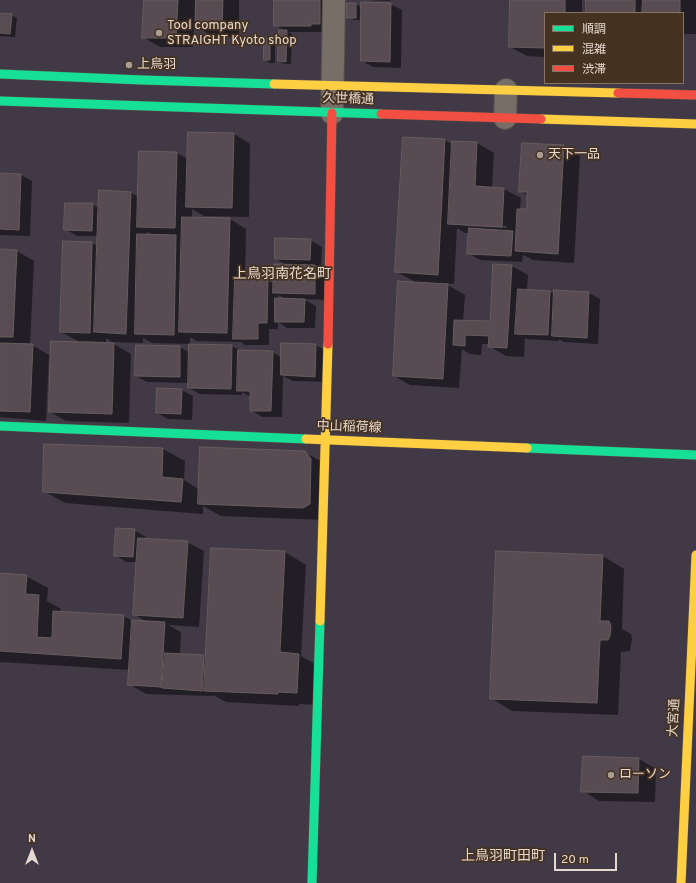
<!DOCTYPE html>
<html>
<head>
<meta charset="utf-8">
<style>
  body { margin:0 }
  #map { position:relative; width:696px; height:883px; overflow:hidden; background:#3d3228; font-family:Overpass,"Noto Sans JP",sans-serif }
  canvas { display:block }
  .legend { position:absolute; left:544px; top:12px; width:140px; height:72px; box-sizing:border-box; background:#453220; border:1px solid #857466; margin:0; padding:5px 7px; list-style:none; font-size:12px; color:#e5d8ce }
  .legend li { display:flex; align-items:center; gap:8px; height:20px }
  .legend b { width:20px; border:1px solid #857466 }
  .north { position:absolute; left:12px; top:831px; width:40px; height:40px; -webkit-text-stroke:3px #453220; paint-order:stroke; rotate:0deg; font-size:11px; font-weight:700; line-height:16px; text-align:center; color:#e5d8ce }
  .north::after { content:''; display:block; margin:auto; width:14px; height:18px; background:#e5d8ce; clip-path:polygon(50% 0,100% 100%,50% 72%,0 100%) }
  .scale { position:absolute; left:554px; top:853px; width:63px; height:18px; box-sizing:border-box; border:2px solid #e5d8ce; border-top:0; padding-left:5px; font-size:12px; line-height:14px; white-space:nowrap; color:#e5d8ce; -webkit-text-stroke:3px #453220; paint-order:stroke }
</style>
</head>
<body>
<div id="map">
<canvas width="696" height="883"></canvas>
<ul class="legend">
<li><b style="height:5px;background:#16e098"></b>順調</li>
<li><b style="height:5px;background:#ffcf43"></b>混雑</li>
<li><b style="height:5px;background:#f24e42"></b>渋滞</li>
</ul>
<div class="north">N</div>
<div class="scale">20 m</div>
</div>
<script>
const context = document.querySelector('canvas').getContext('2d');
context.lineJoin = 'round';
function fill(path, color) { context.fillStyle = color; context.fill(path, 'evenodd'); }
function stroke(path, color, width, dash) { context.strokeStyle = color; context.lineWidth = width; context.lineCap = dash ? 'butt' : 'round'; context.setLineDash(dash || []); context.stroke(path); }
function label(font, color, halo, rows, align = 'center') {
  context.font = font + ' Overpass,"Noto Sans JP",sans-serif'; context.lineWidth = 3.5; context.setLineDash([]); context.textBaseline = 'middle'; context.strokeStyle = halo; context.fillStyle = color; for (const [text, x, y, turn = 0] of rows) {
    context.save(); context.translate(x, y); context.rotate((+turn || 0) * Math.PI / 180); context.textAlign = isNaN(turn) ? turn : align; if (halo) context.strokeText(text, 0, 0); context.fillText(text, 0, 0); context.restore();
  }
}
const industrial = new Path2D(`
  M0,0h696v883h-696zM545,13h138v70h-138z`);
const shadow = new Path2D(`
  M145,0h50l-2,47h-33l-17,-10z
  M197,0h42v37h-25l-17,-10z
  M275,0h51l5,30h-9v2h-34l4,2 -1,30h-7l-5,-3 6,-30 -10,-6z
  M369,0h22v1z
  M511,0h71v13h-37v44l-18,-1 -17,-9z
  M587,0h109v34h-13v-21h-96z
  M348,4h8l6,4 28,-4 12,6 -1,58 -28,-1 -11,-6v-41h-8l-6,-3z
  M0,14l11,1 6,3 -2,19 -15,-1z
  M270,39l5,3v21h-5l-5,-3z
  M234,134l16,10 -1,73 -45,-1 -12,-7v10h38l16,10 -1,50 22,1 7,4 14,-18 -12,-7 34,-19 12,7 -1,19h-7l12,7v27l-23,-1 13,7 -1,22h-28l-9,-6v7h-9v16h-24l-4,-3 -44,-1 -7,-4v7l-38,-1 -9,-5v5l-31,-1 -6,-4v4l-24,-1v2l32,1 17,10 -2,69 -63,-2 -16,-9 32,-69 -21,-11 30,-89 7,3 1,-10h-22l-12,-7 27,-25 8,5 31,-16 8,4 38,-44 11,6zM147,232l7,4 -8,-1zM278,295l8,4h-8z
  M445,140l8,5v-3l24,1 17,10 -2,35 12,1 17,9 -1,12h8v-14l-8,-5 43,-45 17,10 -6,107 -41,-3 -10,-5 -1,7 -42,-2 -12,-7 2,-20h-5l-8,-5 -3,56 -10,-1 21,12 -2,26 28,1 21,-56 16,9 -1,15 23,2 5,2 34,-1 11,6 -2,45 -34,-2 -5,-3v2l-32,-2 -2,-1 -1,19 -18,-1 -17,-10v-2h-7l-1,11 -11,-1 -8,-5 -3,39 -49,-3 -16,-9 23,-93 -20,-11zM465,224l42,2v2l-42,-2z
  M0,174l21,1 11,6 -2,55 -30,-1z
  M0,250l17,1 17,10 -4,84h2l17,10 -3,66 -46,-4z
  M282,344l34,1 11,7 -1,30 -33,-1 -10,-5 -1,41h-20l-11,-7v-13l-9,-5v3l-42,-1 -11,-6v-5l-42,-1 -11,-6v-30l44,1 10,6 42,-7 9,5 32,1 9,6z
  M182,390l11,6 -1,24 -24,-1 -11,-6z
  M45,445l118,4 22,12 -1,19 16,10 104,-38 22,12 -1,56 -104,-4 -18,-10v8l-138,-11 -21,-12z
  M134,530l12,7 -1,2 42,3 17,9 -5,76 -31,-2 13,7 -1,23 24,1 2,2 79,-106 21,13 -5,91 19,11 -2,38 -19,-1v2l-73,-4 -13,-7v1l-67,-2 -17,-10 1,-14 -130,-8v-88l26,2 22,12 -1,13 14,8 -1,3 64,4 9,5 14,1 -12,-7 2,-53h-11l-11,-7zM25,585h2l-1,15 -2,-1z
  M603,556l21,13 -2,60 9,5 1,5 -2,12 -9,1 -3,63 -106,-4 -21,-13z
  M584,757l55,2 17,10 -1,33 -56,-1 -16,-10z`);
const building = new Path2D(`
  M144,0h34l-2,38h-34z
  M196,0h27l-1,28 -26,-1z
  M274,0h46v24h-9v2h-37z
  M510,0h55v13h-20v35l-36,-1z
  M586,0h49v13h-49z
  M643,0h37v13h-38z
  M361,2l30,1 -1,59 -29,-1z
  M347,3h9v15h-9z
  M0,13l12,1 -2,20 -10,-1z
  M279,30h8l-1,32 -8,-1z
  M264,38h6v22h-6z
  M188,132l46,1 -2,75 -46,-1z
  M403,137l42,2 -7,136 -43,-3z
  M452,141l25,1 -2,44 29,2 -2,39 -54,-3z
  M522,143l42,2 -6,109 -43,-3 2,-42h10v-17h-8z
  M139,151l38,1 -2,76 -38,-1z
  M0,173l21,1 -2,56 -19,-1z
  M99,190l32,2 -5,142 -32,-2z
  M65,203h28l-1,28 -28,-1z
  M182,217l48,1 -3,115 -48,-1z
  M469,228l44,3 -2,25 -44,-2z
  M137,234l39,1 -2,100 -39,-1z
  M275,238l36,1 -1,21 -35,-1z
  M63,241l29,1 -2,91 -30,-1z
  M0,249l17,1 -4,87h-13z
  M274,264l41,1v29l-42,-1z
  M493,264l19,1 -5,83 -19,-1 1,-11 -24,-1v11l-12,-1 1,-25 36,1z
  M235,278l33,1 -1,44h-9v16h-25z
  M398,281l50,3 -5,95 -50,-3z
  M518,289l32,2 -2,44 -33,-1z
  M554,290l35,2 -2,46 -35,-2z
  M275,298l30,1 -1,23h-29z
  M51,341l63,2 -2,71 -63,-2z
  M0,343l33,1 -3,68 -30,-1z
  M281,343l35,1 -1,33 -34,-2z
  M189,344l43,1 -1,44 -43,-1z
  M136,345l44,1v31l-45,-1z
  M238,350l35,1 -2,60h-21v-20h-13z
  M157,388l25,1 -1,25 -25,-1z
  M44,444l119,4 -1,29 21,2 -2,23 -138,-10z
  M200,447l105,4 6,8 -1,45 -7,4 -105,-4z
  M116,528l19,1 -2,28 -19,-1z
  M138,538l50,3 -5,77 -50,-3z
  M211,548l74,3 -5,101 19,2 -2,39 -19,-1v2l-74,-3z
  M496,551l107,4 -3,66h9l2,5 -1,10 -2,4h-8l-3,63 -107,-4z
  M0,573l27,2 -2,19 14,1 -2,42 15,1 1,-27 71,4 -3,44 -121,-8z
  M132,620l33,2 -4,65 -33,-2z
  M165,653l39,2 -2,36 -40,-3z
  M583,756l56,2 -1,35 -57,-1z`);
const street = new Path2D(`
  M332,113l2,-113
  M505,118l1,-28`);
const fast = new Path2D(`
  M0,74l142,6 132,4
  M0,101l381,13
  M0,426l306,13
  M527,448l169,7
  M312,883l8,-262`);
const slow = new Path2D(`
  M274,84l344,9
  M541,119l155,5
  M306,439l221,9
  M320,621l8,-277
  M681,883l15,-328`);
const jam = new Path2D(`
  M618,93l78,2
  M381,114l160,5
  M328,344l4,-231`);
const markers = [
  [159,33,4,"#aa9e94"],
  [129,65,4,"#aa9e94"],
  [540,155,4,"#aa9e94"],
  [611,775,4,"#aa9e94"]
];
const poiNames = [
  ["Tool company",167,26],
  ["STRAIGHT Kyoto shop",167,41],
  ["上鳥羽",137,65],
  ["天下一品",548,155],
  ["ローソン",619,775]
];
const streetNames = [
  ["久世橋通",348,100,2],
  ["中山稲荷線",349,428,2],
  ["大宮通",675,718,-87]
];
const neighbourhoodNames = [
  ["上鳥羽南花名町",282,275],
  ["上鳥羽町田町",503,857]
];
fill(industrial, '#413946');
fill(shadow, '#0007');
fill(building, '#584b51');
stroke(building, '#655d5d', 1);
stroke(street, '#594f47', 24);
stroke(fast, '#594f47', 10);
stroke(slow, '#594f47', 10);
stroke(jam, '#594f47', 10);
stroke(street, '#766e67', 22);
stroke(fast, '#16e098', 9);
stroke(slow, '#ffcf43', 9);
stroke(jam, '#f24e42', 9);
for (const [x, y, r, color] of markers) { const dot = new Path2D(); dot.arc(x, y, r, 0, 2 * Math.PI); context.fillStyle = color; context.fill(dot); stroke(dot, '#453220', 1.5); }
label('13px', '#e5d8ce', '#453220', poiNames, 'left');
label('13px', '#e5d8ce', '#453220', streetNames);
label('14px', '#e5d8ce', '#453220', neighbourhoodNames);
</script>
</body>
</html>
